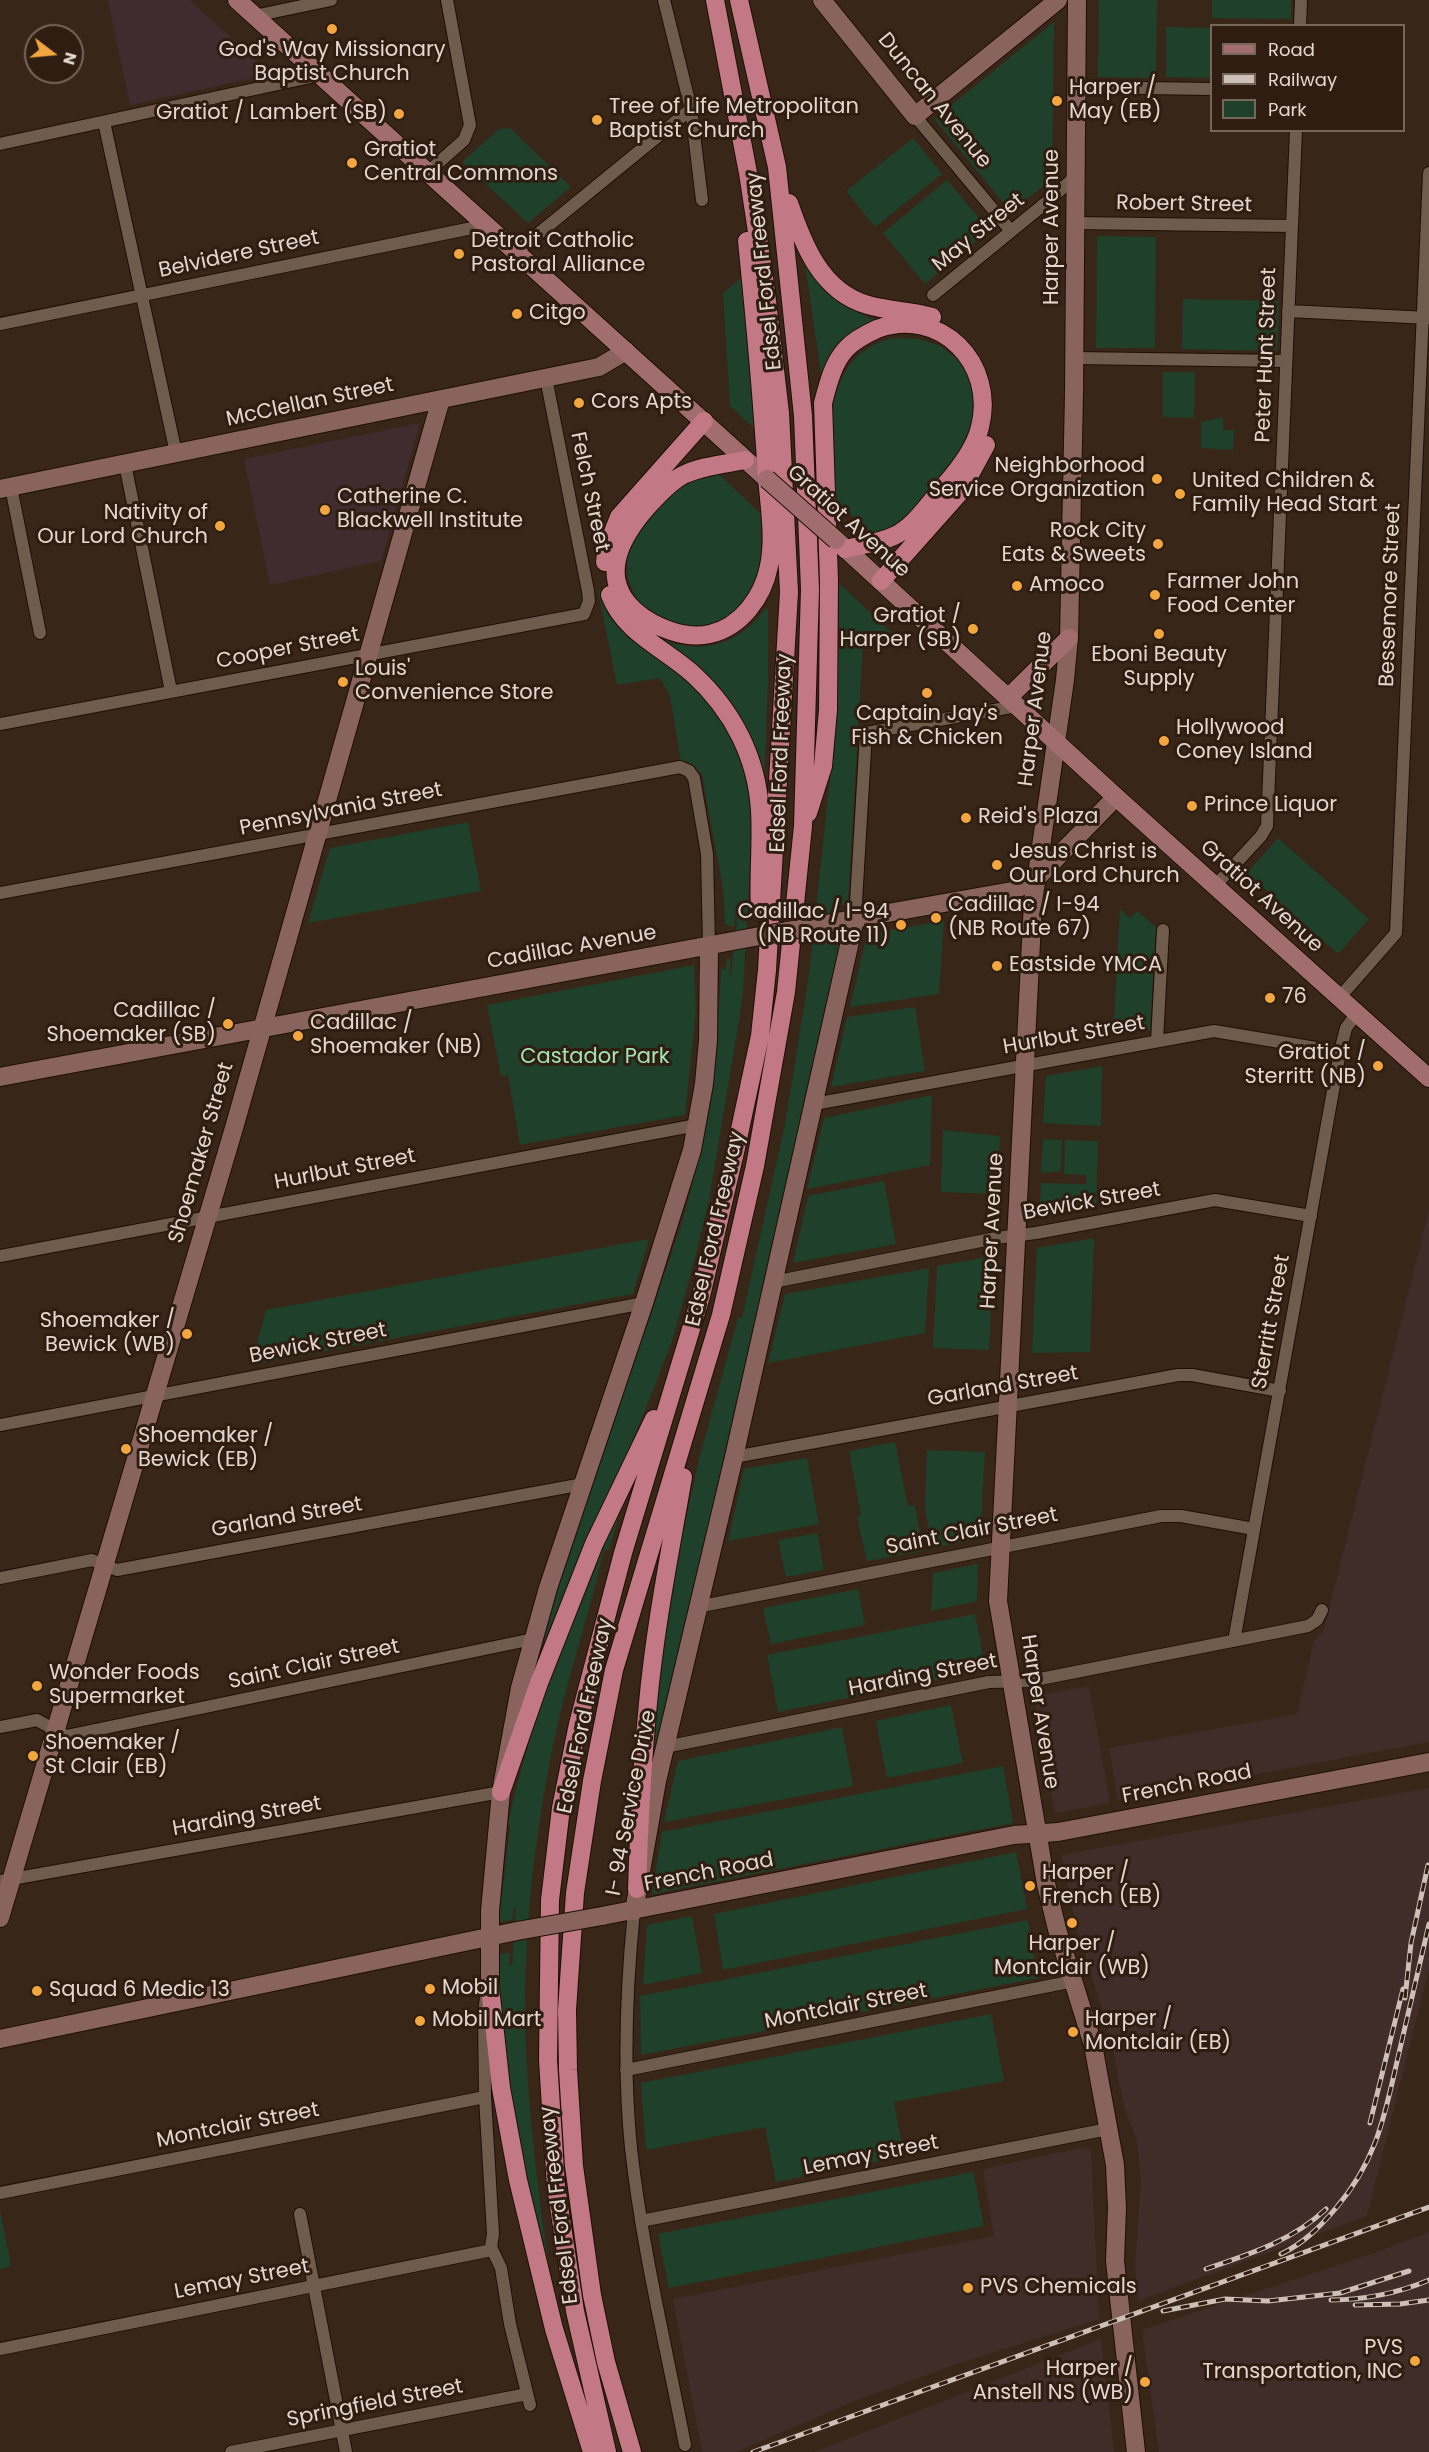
<!DOCTYPE html>
<html>
<head>
<meta charset="utf-8">
<style>
  body { margin:0 }
  #map { position:relative; width:1429px; height:2452px; overflow:hidden; background:#382619; font-family:Poppins,sans-serif }
  canvas { display:block }
  .legend { position:absolute; left:1210px; top:24px; width:195px; height:108px; box-sizing:border-box; background:#2e1d10; border:2px solid #76675c; margin:0; padding:8px 10px; list-style:none; font-size:18px; color:#e2d6ce }
  .legend li { display:flex; align-items:center; gap:12px; height:30px }
  .legend b { width:30px; border:2px solid #76675c }
  .north { position:absolute; left:24px; top:24px; width:60px; height:60px; box-sizing:border-box; background:#2e1d10; border:2px solid #76675c; border-radius:50%; rotate:106deg; font-size:16px; font-weight:700; line-height:24px; text-align:center; color:#e2d6ce }
  .north::after { content:''; display:block; margin:auto; width:21px; height:27px; background:#f1a63f; clip-path:polygon(50% 0,100% 100%,50% 72%,0 100%) }
</style>
</head>
<body>
<div id="map">
<canvas width="1429" height="2452"></canvas>
<ul class="legend">
<li><b style="height:8px;background:#a16d6f"></b>Road</li>
<li><b style="height:8px;background:#cdc0b8"></b>Railway</li>
<li><b style="height:16px;background:#1f402a"></b>Park</li>
</ul>
<div class="north">N</div>
</div>
<script>
const context = document.querySelector('canvas').getContext('2d');
context.lineJoin = 'round';
function fill(path, color) { context.fillStyle = color; context.fill(path, 'evenodd'); }
function stroke(path, color, width, dash) { context.strokeStyle = color; context.lineWidth = width; context.lineCap = dash ? 'butt' : 'round'; context.setLineDash(dash || []); context.stroke(path); }
function label(font, color, halo, rows, align = 'center') {
  context.font = font + ' Poppins,sans-serif'; context.lineWidth = 6; context.setLineDash([]); context.textBaseline = 'middle'; context.strokeStyle = halo; context.fillStyle = color; for (const [text, x, y, turn = 0] of rows) {
    context.save(); context.translate(x, y); context.rotate((+turn || 0) * Math.PI / 180); context.textAlign = isNaN(turn) ? turn : align; if (halo) context.strokeText(text, 0, 0); context.fillText(text, 0, 0); context.restore();
  }
}
const industrial = new Path2D(`
  M1429,1210v532l-311,58 -9,-52 188,-34 17,-73 10,-12z
  M1089,1686l21,117 -55,10 -21,-117z
  M1429,1788v180l-62,248 -229,85 -3,-36 6,-84 -4,-40 -13,-34 -14,-72 -33,-107 -16,-73z
  M1085,2147l6,4 8,168 -136,43 -106,38 -121,52h-34l-29,-153 321,-63 -11,-67z
  M1429,2232v220h-270l-17,-122 238,-79z
  M1101,2339l13,113h-300z`);
const education = new Path2D(`
  M108,0h81l83,74 -142,31z
  M420,423l-39,138 -111,24 -26,-126z`);
const green = new Path2D(`
  M1099,0h58l-1,78 -58,-1z
  M1212,0h79v19l-79,-1z
  M1054,22l-2,157 -41,33 -77,-93z
  M1166,27l45,1v50l-45,-1z
  M510,128l61,59 -43,36 -66,-61 37,-33z
  M913,138l29,36 -67,53 -29,-36z
  M947,180l42,50 -64,54 -42,-51z
  M1097,236l59,1 -1,111h-59z
  M805,264c17,26 37,42 65,53l-11,-1 24,5 -4,7 -57,53z
  M745,275l12,156 -27,-25 -7,-113z
  M1183,299l96,2 -2,50 -95,-2z
  M892,338l26,1 20,6 17,12 14,18 9,37 -12,36 -77,88 -10,3 -46,-39c-2,-48 -13,-121 34,-151 7,-5 17,-8 25,-11z
  M1163,372h32l-1,46 -31,-1z
  M1223,417v13h11l-1,20 -32,-2v-26z
  M707,463l54,51v55l-12,33 -40,28 -41,-5 -31,-23 -9,-23 -1,-23 7,-20 7,-11 54,-59z
  M839,583l54,51 -30,6 -15,265h-6v-15l-8,65 4,-17 8,-1 -195,842 4,-71 23,-153 21,-96 39,-141h4l43,-194 23,-142 27,-250z
  M598,591h3c16,46 42,53 78,80 36,29 65,74 73,120 3,17 1,37 1,55l-2,2 -8,146 -6,39 -28,168 -16,65 -20,72 -20,53 -118,283 23,-86 124,-366c26,-86 35,-164 39,-254l5,1 1,-10 4,-1 -2,16 2,1 7,-65h-2l-2,17 -9,-3 -2,-36 -21,-113 -9,-11 -12,-3 -11,-65 -10,-18 -43,7z
  M765,608l3,2v75l-4,97 -7,-23 -103,-123c40,20 86,12 111,-28z
  M468,822l13,69 -173,32 22,-75z
  M1278,838l91,81 -31,35 -91,-81z
  M1120,909l10,9 7,-7 19,16 -6,103 -37,6z
  M944,921l-5,73 -89,13 17,-73z
  M694,965l2,45 -11,105 -165,30 -12,-70 -7,1 -14,-71z
  M915,1007l10,64 -94,16 16,-70z
  M1102,1066l-1,60 -58,-3 3,-47z
  M932,1095l-2,70 -123,24 17,-71z
  M943,1130l57,6 -3,58 -56,-2z
  M1043,1139l19,1 -1,31 -20,2z
  M1065,1140l33,1 -2,68 -57,10 2,-36 45,1v-9l-22,-1z
  M884,1181l12,63 -103,19 15,-67z
  M1094,1238l-4,114 -58,1 5,-105z
  M649,1239l-16,55 -382,71 15,-55z
  M993,1256l-4,94 -56,-2 4,-82z
  M929,1268l-4,65 -157,30 17,-69z
  M895,1442l13,64 7,-1 8,46 -56,10 -10,-44 4,-2 -12,-64z
  M927,1450l58,2 -5,87 -48,9 -7,-40z
  M807,1458l12,66 -91,17 16,-72z
  M617,1511l3,1 -11,38h-5c-16,71 -41,139 -54,211 -15,77 -24,156 -25,235 0,103 14,204 29,306l-36,-137 -13,-116 -8,-95 13,-1 -1,12h3l4,-58h-2l-2,13 -13,2 11,-96 -2,-1c22,-109 68,-211 109,-314z
  M817,1533l7,37 -38,7 -8,-37z
  M978,1564l-1,37 -46,10 2,-38z
  M858,1589l7,36 -94,19 -8,-36z
  M975,1614l11,56 -208,42 -11,-57z
  M951,1705l12,58 -76,15 -11,-57z
  M842,1727l11,59 -189,36 14,-61z
  M1003,1766l10,57 -361,71 10,-62z
  M1016,1852l11,57 -304,61 -9,-56z
  M692,1916l10,57 -59,12 4,-60z
  M1028,1920l10,58 -397,77 -1,-59z
  M991,2014l13,67 -110,21 10,54 -128,26 -11,-55 -119,23 -5,-67z
  M973,2172l11,54 -315,62 -11,-54z
  M0,2210l11,56 -11,3z`);
const street = new Path2D(`
  M664,0l27,109 11,91
  M254,16l77,-16
  M1300,26l1,-26
  M1076,87l136,2
  M915,116l96,115
  M104,122l72,331
  M0,144l320,-69
  M428,172l36,-32 6,-15 -23,-125
  M1075,223l217,3
  M516,252l175,-143
  M933,295l115,-94 28,-25
  M1288,311l141,7
  M0,324l487,-99
  M1074,358l212,3
  M125,464l46,227
  M11,487l29,146
  M0,724l584,-110 5,-13 -1,-10 -42,-213
  M1215,886l46,-50 6,-10 29,-696
  M0,893l680,-126 9,4 5,7 13,76 2,92
  M855,919l11,-186 151,-27
  M1339,998l57,-65 33,-760
  M1157,1041l6,-111
  M814,1104l400,-73 126,21
  M0,1256l697,-131
  M773,1282l223,-44 40,-5 179,-33 96,16
  M0,1425l644,-122
  M734,1457l444,-82h14l88,16
  M0,1578l92,-18 25,10 466,-86
  M697,1607l464,-91h20l73,13
  M1234,1641l106,-589 6,-24 11,-15
  M0,1727l37,-7 29,16 467,-97
  M665,1747l324,-65 41,-1 278,-55 9,-6 5,-10
  M0,1881l501,-89
  M634,1911c-8,79 -11,158 -3,237 11,100 35,198 54,297
  M486,1997l-2,16 1,84 8,137 -2,13 10,21 9,56 20,81
  M626,2070l448,-89
  M0,2193l485,-96
  M300,2214l46,238
  M641,2221l467,-92
  M0,2349l492,-99
  M231,2452l296,-58`);
const secondary = new Path2D(`
  M822,0l93,116 143,-116
  M1077,0l-3,393 -5,245 -4,42 -32,222 -35,699 48,283 11,45 36,116 22,120 2,43 -2,53 21,191
  M0,489l599,-122 27,-16
  M814,926l198,-35 23,-11 81,-83
  M0,1077l749,-139
  M634,1911l23,-130 77,-324 121,-538
  M602,1916l412,-81 44,-3 371,-70
  M0,1918l234,-790 207,-729
  M490,1987v-76l11,-119 19,-104 28,-100 96,-285 48,-153 12,-66 4,-44 1,-94
  M0,2039l517,-108`);
const primary = new Path2D(`
  M237,0l530,479
  M836,540l280,257 313,281
  M1008,698l61,-60`);
const highway = new Path2D(`
  M789,203c14,41 32,89 79,102 21,6 43,6 64,12
  M745,460c-20,4 -44,6 -62,15 -13,7 -24,19 -34,30 -27,30 -52,72 -14,106 18,16 51,29 75,23 31,-7 53,-37 59,-68 6,-28 0,-62 -2,-90 -5,-79 -12,-157 -20,-235
  M605,562l2,-15 12,-30 85,-96
  M881,581l80,-90 25,-46
  M610,595c14,38 56,54 84,80 39,36 63,83 66,136 2,34 -2,67 0,101
  M808,813l15,-47 5,-56 1,-129 -6,-178c5,-19 10,-40 23,-54 8,-9 20,-15 31,-20 64,-23 119,35 103,98 -5,22 -21,42 -35,58 -15,17 -31,42 -51,51 -15,7 -33,9 -49,13
  M501,1792l38,-109 55,-139 60,-125
  M637,1889c2,-62 5,-124 11,-186 7,-76 22,-151 35,-226
  M490,1987l11,101 17,92 36,149 38,123
  M607,2452l-32,-141 -19,-124 -8,-127 2,-160 11,-92 17,-84 45,-171 78,-257 35,-148 24,-112 7,-66 22,-378 -9,-179 -15,-129 -17,-111 -33,-173
  M632,2452l-26,-90 -14,-67 -18,-129 -6,-96 -1,-60 8,-117 17,-112 22,-111 107,-355 34,-149 31,-174 17,-166 7,-237 -7,-173 -26,-249 -38,-167`);
const rail = new Path2D(`
  M1405,1998l6,-55 17,-78
  M1370,2123l33,-134
  M1281,2254c23,-11 39,-27 55,-46 42,-49 49,-95 63,-155 10,-43 20,-86 30,-129
  M1206,2269c44,-15 86,-28 120,-60
  M1331,2300c32,0 68,-7 98,-20
  M1355,2305l45,-1 29,-4
  M1163,2311l62,-12 43,2 72,-8 69,-22
  M753,2452l676,-245`);
const secondaryBridge = new Path2D(`
  M749,938l65,-12
  M517,1931l85,-15`);
const primaryBridge = new Path2D(`
  M767,479l69,61`);
const markers = [
  [332,29,6,"#f1a63f"],
  [1057,101,6,"#f1a63f"],
  [399,114,6,"#f1a63f"],
  [597,120,6,"#f1a63f"],
  [352,163,6,"#f1a63f"],
  [459,254,6,"#f1a63f"],
  [517,314,6,"#f1a63f"],
  [579,403,6,"#f1a63f"],
  [1157,479,6,"#f1a63f"],
  [1180,494,6,"#f1a63f"],
  [325,510,6,"#f1a63f"],
  [220,526,6,"#f1a63f"],
  [1158,544,6,"#f1a63f"],
  [1017,586,6,"#f1a63f"],
  [1155,595,6,"#f1a63f"],
  [973,629,6,"#f1a63f"],
  [1159,634,6,"#f1a63f"],
  [343,682,6,"#f1a63f"],
  [927,693,6,"#f1a63f"],
  [1164,741,6,"#f1a63f"],
  [1192,806,6,"#f1a63f"],
  [966,818,6,"#f1a63f"],
  [997,865,6,"#f1a63f"],
  [936,918,6,"#f1a63f"],
  [901,925,6,"#f1a63f"],
  [997,966,6,"#f1a63f"],
  [1270,998,6,"#f1a63f"],
  [228,1024,6,"#f1a63f"],
  [298,1036,6,"#f1a63f"],
  [1378,1066,6,"#f1a63f"],
  [187,1334,6,"#f1a63f"],
  [126,1449,6,"#f1a63f"],
  [37,1686,6,"#f1a63f"],
  [33,1756,6,"#f1a63f"],
  [1030,1886,6,"#f1a63f"],
  [1072,1923,6,"#f1a63f"],
  [430,1989,6,"#f1a63f"],
  [37,1991,6,"#f1a63f"],
  [420,2021,6,"#f1a63f"],
  [1073,2032,6,"#f1a63f"],
  [968,2288,6,"#f1a63f"],
  [1415,2361,6,"#f1a63f"],
  [1145,2382,6,"#f1a63f"]
];
const poiNames = [
  ["God's Way Missionary",332,51,"center"],
  ["Baptist Church",332,75,"center"],
  ["Harper /",1069,89],
  ["May (EB)",1069,113],
  ["Tree of Life Metropolitan",609,108],
  ["Baptist Church",609,132],
  ["Gratiot / Lambert (SB)",387,114,"right"],
  ["Gratiot",364,151],
  ["Central Commons",364,175],
  ["Detroit Catholic",471,242],
  ["Pastoral Alliance",471,266],
  ["Citgo",529,314],
  ["Cors Apts",591,403],
  ["Neighborhood",1145,467,"right"],
  ["Service Organization",1145,491,"right"],
  ["United Children &",1192,482],
  ["Family Head Start",1192,506],
  ["Catherine C.",337,498],
  ["Blackwell Institute",337,522],
  ["Nativity of",208,514,"right"],
  ["Our Lord Church",208,538,"right"],
  ["Rock City",1146,532,"right"],
  ["Eats & Sweets",1146,556,"right"],
  ["Farmer John",1167,583],
  ["Food Center",1167,607],
  ["Amoco",1029,586],
  ["Gratiot /",961,617,"right"],
  ["Harper (SB)",961,641,"right"],
  ["Eboni Beauty",1159,656,"center"],
  ["Supply",1159,680,"center"],
  ["Louis'",355,670],
  ["Convenience Store",355,694],
  ["Captain Jay's",927,715,"center"],
  ["Fish & Chicken",927,739,"center"],
  ["Hollywood",1176,729],
  ["Coney Island",1176,753],
  ["Prince Liquor",1204,806],
  ["Reid's Plaza",978,818],
  ["Jesus Christ is",1009,853],
  ["Our Lord Church",1009,877],
  ["Cadillac / I-94",948,906],
  ["(NB Route 67)",948,930],
  ["Cadillac / I-94",889,913,"right"],
  ["(NB Route 11)",889,937,"right"],
  ["Eastside YMCA",1009,966],
  ["76",1282,998],
  ["Cadillac /",216,1012,"right"],
  ["Shoemaker (SB)",216,1036,"right"],
  ["Cadillac /",310,1024],
  ["Shoemaker (NB)",310,1048],
  ["Gratiot /",1366,1054,"right"],
  ["Sterritt (NB)",1366,1078,"right"],
  ["Shoemaker /",175,1322,"right"],
  ["Bewick (WB)",175,1346,"right"],
  ["Shoemaker /",138,1437],
  ["Bewick (EB)",138,1461],
  ["Wonder Foods",49,1674],
  ["Supermarket",49,1698],
  ["Shoemaker /",45,1744],
  ["St Clair (EB)",45,1768],
  ["Harper /",1042,1874],
  ["French (EB)",1042,1898],
  ["Harper /",1072,1945,"center"],
  ["Montclair (WB)",1072,1969,"center"],
  ["Mobil",442,1989],
  ["Squad 6 Medic 13",49,1991],
  ["Harper /",1085,2020],
  ["Montclair (EB)",1085,2044],
  ["Mobil Mart",432,2021],
  ["PVS Chemicals",980,2288],
  ["PVS",1403,2349,"right"],
  ["Transportation, INC",1403,2373,"right"],
  ["Harper /",1133,2370,"right"],
  ["Anstell NS (WB)",1133,2394,"right"]
];
const streetNames = [
  ["Duncan Avenue",934,101,51],
  ["Robert Street",1184,205,1],
  ["Harper Avenue",1053,227,-90],
  ["May Street",979,233,-39],
  ["Belvidere Street",239,255,-12],
  ["Edsel Ford Freeway",765,271,-96],
  ["Peter Hunt Street",1267,355,-88],
  ["McClellan Street",310,403,-12],
  ["Felch Street",589,492,78],
  ["Gratiot Avenue",848,522,42],
  ["Bessemore Street",1391,595,-88],
  ["Cooper Street",288,649,-11],
  ["Harper Avenue",1036,709,-83],
  ["Edsel Ford Freeway",782,753,-88],
  ["Pennsylvania Street",341,810,-11],
  ["Gratiot Avenue",1261,897,42],
  ["Cadillac Avenue",572,948,-10],
  ["Hurlbut Street",1074,1036,-10],
  ["Shoemaker Street",202,1153,-74],
  ["Hurlbut Street",345,1170,-11],
  ["Bewick Street",1092,1202,-10],
  ["Edsel Ford Freeway",716,1229,-77],
  ["Harper Avenue",993,1231,-87],
  ["Sterritt Street",1272,1322,-80],
  ["Bewick Street",318,1344,-11],
  ["Garland Street",1003,1387,-10],
  ["Garland Street",287,1518,-10],
  ["Saint Clair Street",972,1532,-11],
  ["Saint Clair Street",314,1665,-12],
  ["Harding Street",923,1676,-11],
  ["Harper Avenue",1039,1712,81],
  ["Edsel Ford Freeway",586,1716,-78],
  ["French Road",1187,1785,-11],
  ["I- 94 Service Drive",632,1803,-79],
  ["Harding Street",247,1817,-10],
  ["French Road",709,1873,-11],
  ["Montclair Street",846,2007,-11],
  ["Montclair Street",238,2126,-11],
  ["Lemay Street",871,2156,-11],
  ["Edsel Ford Freeway",560,2205,-97],
  ["Lemay Street",242,2280,-11],
  ["Springfield Street",375,2404,-11]
];
const parkNames = [
  ["Castador Park",595,1058]
];
fill(industrial, '#402d29');
fill(education, '#402c2e');
fill(green, '#1f402a');
stroke(street, '#1f0f04', 14);
stroke(secondary, '#1f0f04', 20);
stroke(primary, '#1f0f04', 20);
stroke(highway, '#1f0f04', 20);
stroke(street, '#705c4d', 12);
stroke(secondary, '#89645e', 18);
stroke(primary, '#a16d6f', 18);
stroke(highway, '#c27885', 18);
stroke(rail, '#cdc0b8', 5);
stroke(rail, '#2e1d10', 3, [9]);
stroke(secondaryBridge, '#1f0f04', 20, []);
stroke(primaryBridge, '#1f0f04', 20, []);
stroke(secondaryBridge, '#89645e', 18);
stroke(primaryBridge, '#a16d6f', 18);
for (const [x, y, r, color] of markers) { const dot = new Path2D(); dot.arc(x, y, r, 0, 2 * Math.PI); context.fillStyle = color; context.fill(dot); stroke(dot, '#2e1d10', 2); }
label('21px', '#e2d6ce', '#2e1d10', poiNames, 'left');
label('21px', '#e2d6ce', '#2e1d10', streetNames);
label('21px', '#a1e4b4', '#2e1d10', parkNames);
</script>
</body>
</html>
